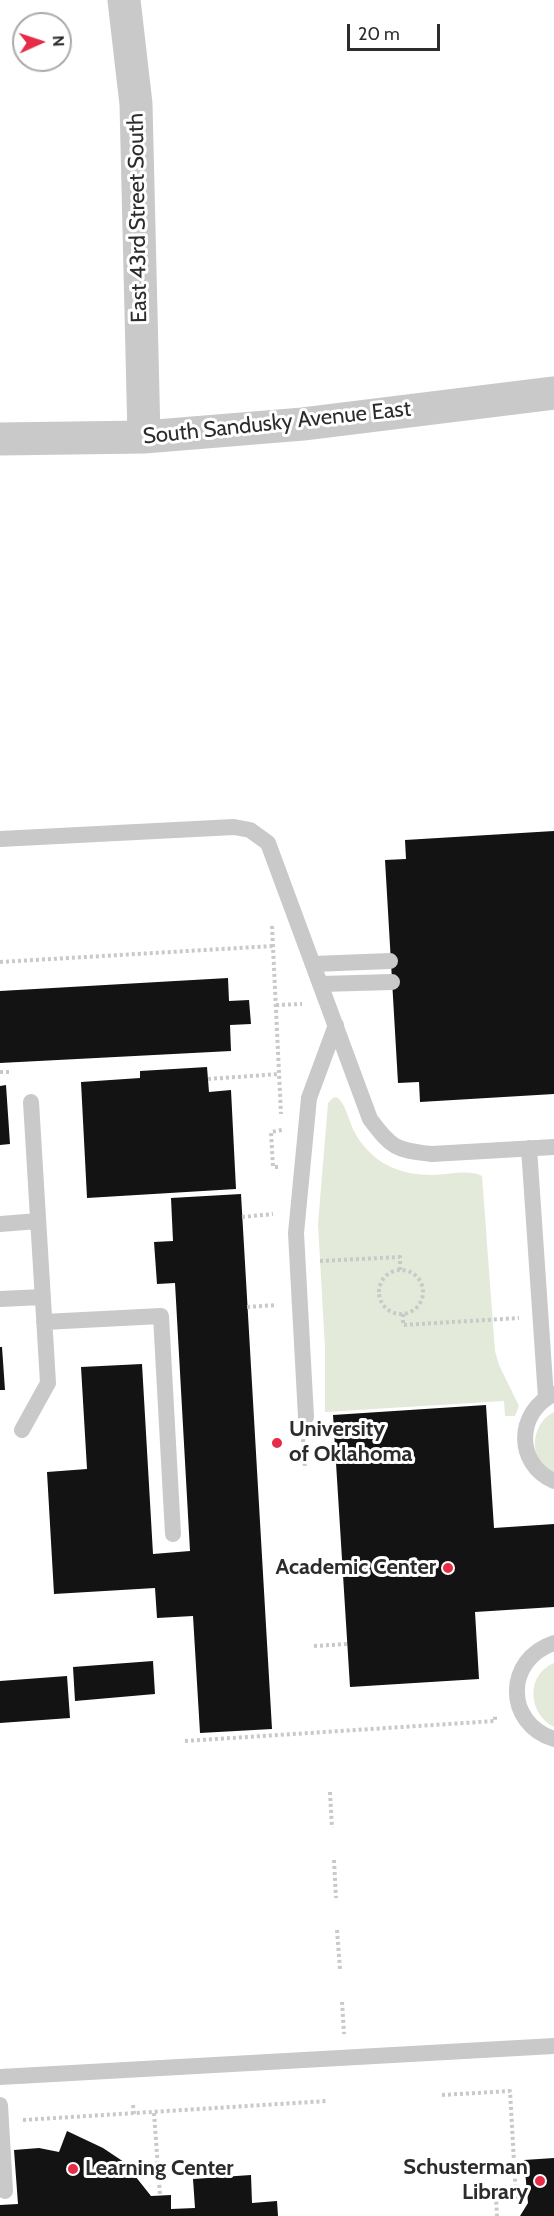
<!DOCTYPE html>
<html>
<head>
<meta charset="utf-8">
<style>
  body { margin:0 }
  #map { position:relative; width:554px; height:2216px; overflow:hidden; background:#fff; font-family:Cabin,sans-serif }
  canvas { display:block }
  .north { position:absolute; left:12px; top:12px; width:60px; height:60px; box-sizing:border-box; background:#fff; border:2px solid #ababab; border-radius:50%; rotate:87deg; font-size:16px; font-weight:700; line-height:24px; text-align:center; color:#2c2c2c }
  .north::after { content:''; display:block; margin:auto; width:21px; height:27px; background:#e62c49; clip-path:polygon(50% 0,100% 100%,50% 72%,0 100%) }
  .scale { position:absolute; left:347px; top:24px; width:93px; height:27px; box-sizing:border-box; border:3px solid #2c2c2c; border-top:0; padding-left:8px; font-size:18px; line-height:21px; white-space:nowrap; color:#2c2c2c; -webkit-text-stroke:4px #fff; paint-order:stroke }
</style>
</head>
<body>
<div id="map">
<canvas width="554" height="2216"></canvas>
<div class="north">N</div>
<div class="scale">20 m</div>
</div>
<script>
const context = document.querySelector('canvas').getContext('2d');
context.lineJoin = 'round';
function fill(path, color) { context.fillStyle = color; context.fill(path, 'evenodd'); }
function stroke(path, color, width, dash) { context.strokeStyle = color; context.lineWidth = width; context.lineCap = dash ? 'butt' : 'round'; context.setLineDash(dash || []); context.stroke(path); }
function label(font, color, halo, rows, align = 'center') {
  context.font = font + ' Cabin,sans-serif'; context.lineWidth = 6; context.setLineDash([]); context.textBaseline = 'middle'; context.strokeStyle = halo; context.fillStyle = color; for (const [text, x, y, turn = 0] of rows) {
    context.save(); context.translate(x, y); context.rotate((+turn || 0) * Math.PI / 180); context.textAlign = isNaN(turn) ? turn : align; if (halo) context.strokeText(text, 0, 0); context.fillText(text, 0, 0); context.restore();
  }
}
const green = new Path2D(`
  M336,1097c10,5 13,26 19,36 6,12 20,26 32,32 13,7 30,10 45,10 15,0 37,-6 50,1l13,175 4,14 20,41 -4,10h-10l-1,-15 -179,11v-63l-7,-125 10,-121 5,-5z
  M554,1412v62c-4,-3 -8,-6 -11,-9 -15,-16 -8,-44 11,-53z
  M554,1663v64c-26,-13 -29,-52 0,-64z`);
const building = new Path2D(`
  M554,831v263l-134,8 -1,-20 -21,1 -13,-223 21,-1 -1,-19z
  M228,978l1,23 20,-1 2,24 -21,1 1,26 -231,12v-72z
  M207,1067l2,25 22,-2 5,99 -149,9 -6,-116 59,-4v-7z
  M6,1085l4,59 -10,1v-59z
  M241,1194l31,535 -72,4 -7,-117 -36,2 -2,-30 -101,6 -7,-122 40,-3 -6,-102 61,-3 11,190 37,-3 -15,-268 -18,1 -3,-42 19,-1 -2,-43z
  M0,1347h2l3,43h-5z
  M486,1405l8,123 60,-4v83l-79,5 4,67 -129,8 -17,-272z
  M153,1661l2,33 -80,7 -2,-34z
  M67,1676l3,42 -70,5v-42z
  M67,2131l36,17 21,14 27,34 20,-1v14l24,-1 -2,-29 58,-4 1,28 25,-2 1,15h-278v-11l18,-1 -4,-54 25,-2 20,4z
  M554,2158v58h-34l8,-13 -4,-43z`);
const path = new Path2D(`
  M272,926l9,188
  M0,962l273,-16
  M276,1005l26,-1
  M0,1072h10
  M208,1079l71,-5
  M278,1167h-5l-2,-35 11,-2
  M242,1217l31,-3
  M320,1261l80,-4v13
  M379 1292a22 22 0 1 1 44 0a22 22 0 1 1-44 0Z
  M247,1307l30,-2
  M403,1314v11l116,-7
  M303,1439l2,30
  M314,1646l33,-2
  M185,1741l310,-20v-6
  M330,1792l2,36
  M334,1860l2,38
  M337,1930l3,39
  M342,2002l2,32
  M442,2095l68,-4 6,106 -20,1 1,18
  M133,2105l1,9
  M154,2113l6,82
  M23,2120l304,-19`);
const lane = new Path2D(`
  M0,839l234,-12 16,3 18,13 102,276c22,29 25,31 62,35l122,-7
  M313,964l77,-3
  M321,984l71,-2
  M529,1148l17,250
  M0,1224l38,-3
  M0,1299l43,-2
  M44,1322l117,-6 12,218
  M554,1394c-38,18 -39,70 0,87
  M306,1417l-10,-184 13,-135 27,-73
  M22,1430l26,-47 -17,-281
  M554,1643c-49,16 -50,80 0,96
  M0,2077l554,-31
  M0,2105l5,86`);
const street = new Path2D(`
  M124,0l12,104 8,333
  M0,439l144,-2 159,-13 251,-31`);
const markers = [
  [277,1443,6,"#e62c49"],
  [448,1568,6,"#e62c49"],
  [73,2169,6,"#e62c49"],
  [540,2181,6,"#e62c49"]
];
const streetNames = [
  ["East 43rd Street South",138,218,-91],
  ["South Sandusky Avenue East",277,423,-6]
];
const poiNames = [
  ["University",289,1430],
  ["of Oklahoma",289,1455],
  ["Academic Center",436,1568,"right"],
  ["Schusterman",528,2168,"right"],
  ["Library",528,2193,"right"],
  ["Learning Center",85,2169]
];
fill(green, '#e4ead9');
fill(building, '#131313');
stroke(path, '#c9c9c9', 4, [3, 3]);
stroke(lane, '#c9c9c9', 16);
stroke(street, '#c9c9c9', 33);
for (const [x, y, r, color] of markers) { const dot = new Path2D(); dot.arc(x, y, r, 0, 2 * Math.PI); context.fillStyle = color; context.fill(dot); stroke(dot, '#fff', 2); }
label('22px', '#2c2c2c', '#fff', streetNames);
label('bold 22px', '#2c2c2c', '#fff', poiNames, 'left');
</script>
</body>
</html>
